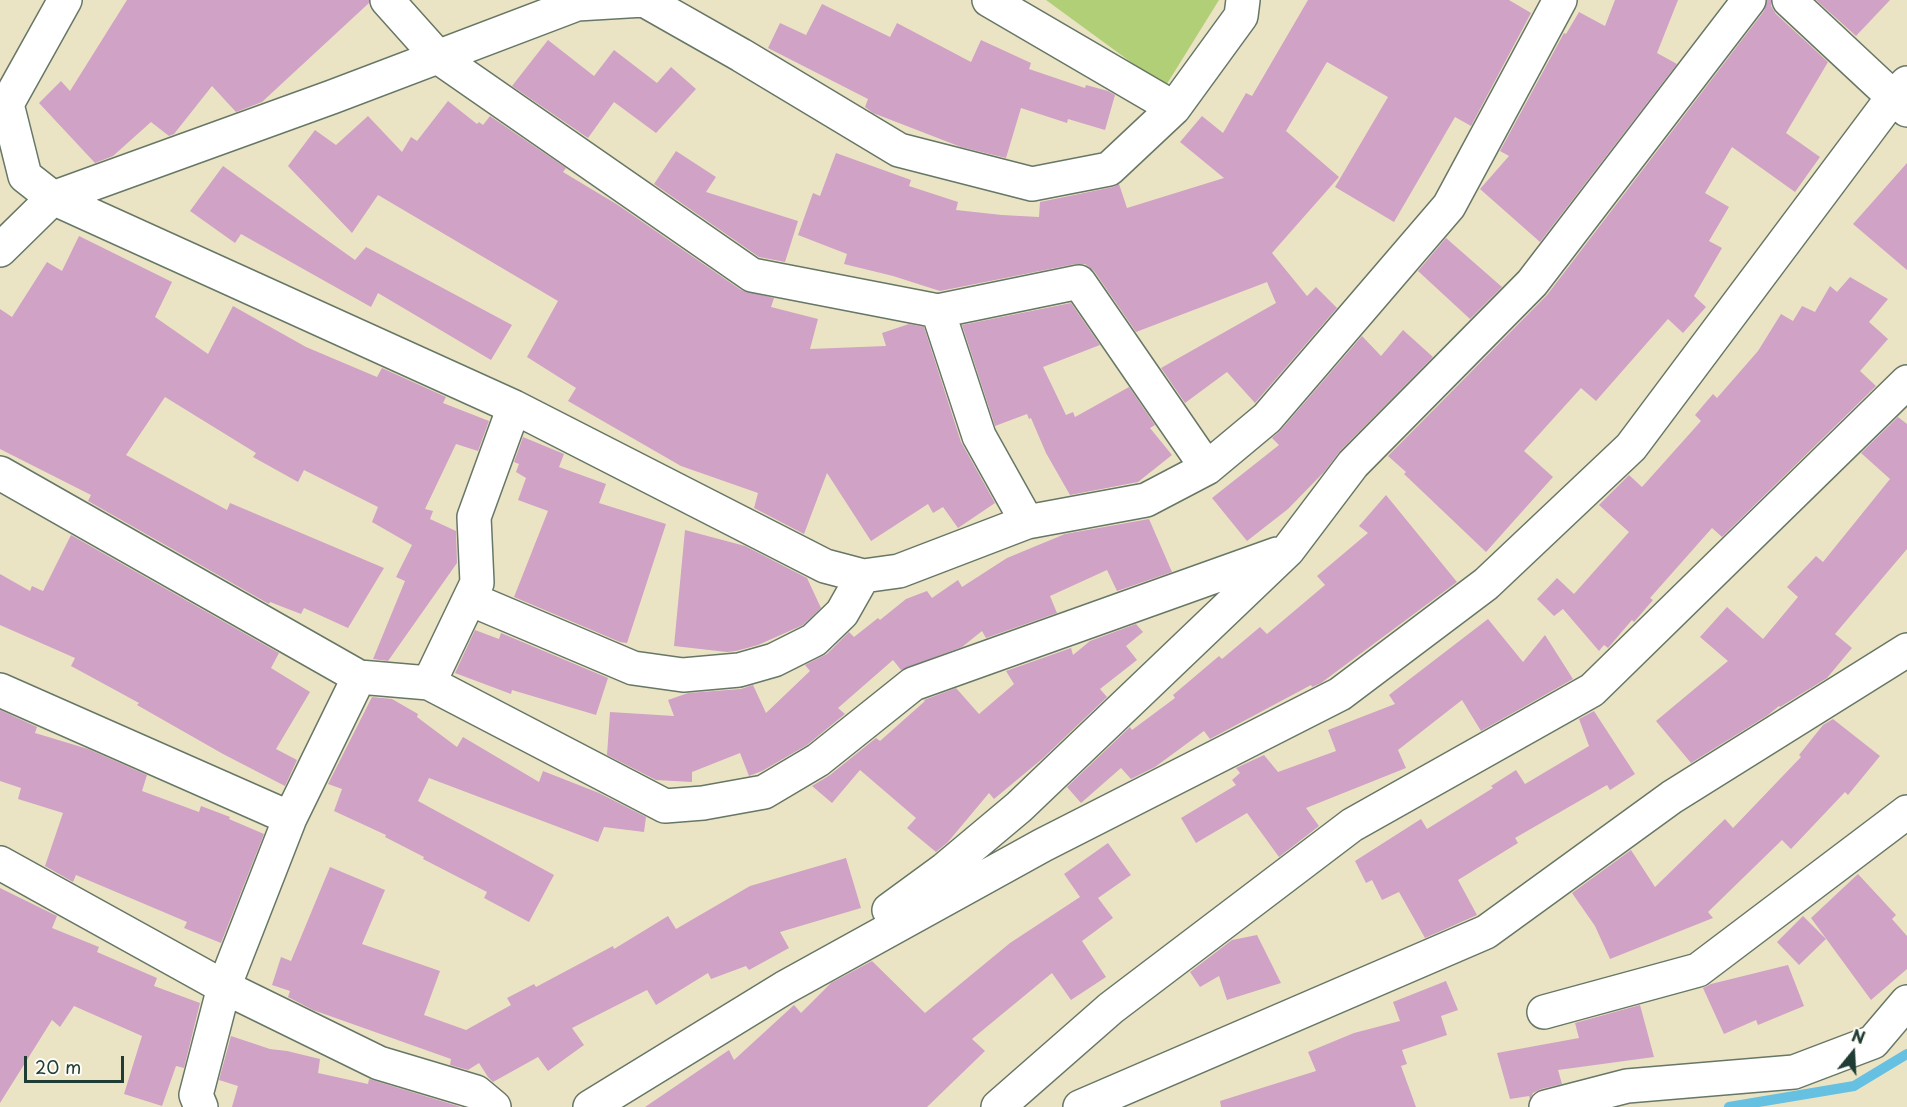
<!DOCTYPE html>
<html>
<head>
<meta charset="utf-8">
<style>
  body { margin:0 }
  #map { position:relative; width:1907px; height:1107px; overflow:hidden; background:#ebe4c4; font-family:"Playpen Sans",sans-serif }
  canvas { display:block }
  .north { position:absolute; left:1823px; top:1023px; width:60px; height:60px; -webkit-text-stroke:4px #fdfcf7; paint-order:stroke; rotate:18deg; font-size:16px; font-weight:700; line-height:24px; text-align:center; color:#1f3d34 }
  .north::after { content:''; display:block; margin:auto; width:21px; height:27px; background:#1f3d34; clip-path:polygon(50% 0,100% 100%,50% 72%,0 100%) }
  .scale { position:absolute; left:24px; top:1056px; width:100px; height:27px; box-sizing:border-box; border:3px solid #1f3d34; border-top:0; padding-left:8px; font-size:18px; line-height:21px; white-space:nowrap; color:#1f3d34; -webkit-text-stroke:4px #fdfcf7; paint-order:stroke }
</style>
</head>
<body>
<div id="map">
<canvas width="1907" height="1107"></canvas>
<div class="north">N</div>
<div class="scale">20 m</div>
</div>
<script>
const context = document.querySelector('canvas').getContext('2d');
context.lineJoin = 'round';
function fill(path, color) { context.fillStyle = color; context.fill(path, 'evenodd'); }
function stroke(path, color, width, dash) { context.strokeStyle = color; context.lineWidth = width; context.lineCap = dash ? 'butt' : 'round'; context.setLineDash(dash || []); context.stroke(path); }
const green = new Path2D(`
  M1046,0h173l-54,87z`);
const stream = new Path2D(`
  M1729,1107l125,-21 53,-32`);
const building = new Path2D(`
  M127,0h242v3l-107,99 -26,10 -24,-26 -38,48 -5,2 -18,-14 -38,34 -18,7 -56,-60 22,-22 9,10z
  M1308,0h201l22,13 -60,113 -16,-9 -61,105 -59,-35 53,-90 -61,-35 -41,69 53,46 -67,76 35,43 9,-9 21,21 -82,95 -28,-31 -42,31 -24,-35 115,-65 -9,-21 -131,50 -42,-61 -9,-7h-10l-135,27 -47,-15 -49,-12 3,-10 -49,-19 15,-42 7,3 16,-43 75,27 -2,6 49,16 -2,8 46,5 37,2 1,-15 73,-15 6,-3 8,24 97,-30 -44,-36 22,-26 21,17 23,-40 6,3z
  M1615,0h63l-21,53 20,11 -137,178 -60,-53 29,-33 -9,-5 64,-118 2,1 13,-22 26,14z
  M1767,0h4v6l5,8 52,48 -42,71 34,24 -25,35 -63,-45 -27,46 24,14 -20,34 13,7 -28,48 12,11 -23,26 -15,-14 -72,82 -15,-13 -57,63 29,26 -67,75 -82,-78 2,-2 -18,-16 159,-161 217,-284z
  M1816,0h74l-34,36z
  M822,4l68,33 7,-14 74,39 10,-22 50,23 -2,6 56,19 1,-3 22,6 7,4 -10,35 -37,-11 -1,4 -46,-15 -15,50 -45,-11 -88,-34 -8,-6 3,-8 -100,-51 12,-25 26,12z
  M548,40l46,36 20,-26 43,33 14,-16 25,22 -40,44 -42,-31 -26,36 -76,-52z
  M448,101l29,23 2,-2 4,3 7,-9 76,52 -3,4 55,33 123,85 33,8 -3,9 47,12 -8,30 76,-3 -4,-13 27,-9 15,3 37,115 34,61 -37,25 -15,-21 -10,6 -5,-9 -57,37 -44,-68 -23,61 -50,-26 4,-15 -77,-27 -113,-65 8,-13 -49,-31 31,-56 -180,-106 -26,38 -64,-67 27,-36 21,15 32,-29 34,36 9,-15 6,4z
  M676,151l40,26 -10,15 92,29 -13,41 -26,-5 -105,-73z
  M1907,163v107l-54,-46z
  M223,166l132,94 11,-13 146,78 -21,35 -113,-67 -7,14 -130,-73 -6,9 -45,-32z
  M79,236l93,46 -17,35 53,37 25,-48 73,41 71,30 5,-9 64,29 -3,6 46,18 -11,30 -22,-7 -31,65 8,2 -3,8 26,12 1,32 -69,98 -15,-2 32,-78 -9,-4 16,-32 -40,-23 6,-15 -74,-37 -6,12 -45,-25 3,-4 -91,-56 -39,58 101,55 3,-7 154,65 -36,60 -44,-20 -3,6 -31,-12 -1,2 -181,-103 3,-6 -91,-46v-140l12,8 35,-55 15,9z
  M1446,238l56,49 -32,32 -52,-48z
  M1850,277l38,22 -19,23 19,17 -28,32 16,15 -154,151 -10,-9 -62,70 3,2 -19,22 -2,-2 -24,28 -4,-3 -5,6 -36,-42 -9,7 -17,-17 20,-21 17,16 55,-62 -30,-27 30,-30 13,12 59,-66 -6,-6 18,-21 4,4 41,-47 23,-37 12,7 9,-15 13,6 15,-26 7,6z
  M1071,303l29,42 -57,22 23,48 7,-3 2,5 54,-30 26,38 -5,3 22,27 -34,27 -68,13 -24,-42 -15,-35 -2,1 -2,-5 -32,12 -33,-101z
  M1403,330l30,27 -93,94 -16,21 -36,37 -41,32 -35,-43 67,-53 -7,-7 9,-8 81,-94 19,20z
  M1898,417l9,7v125l-72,85 17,14 -25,30 -47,29 -1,-1 -11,9 -77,48 -35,-42 72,-60 -28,-24 27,-30 36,32 35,-42 -11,-10 29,-31 7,6 67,-83 -29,-26z
  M523,437l41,17 -5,13 47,17 -7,19 67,21 -39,119 -7,-1 -106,-45 34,-86 -30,-11 8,-22 -10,-6 3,-8 -5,-2z
  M1386,495l71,87 -136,101 -9,4 -1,-2 -101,54 -6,-8 -49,36 -24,12 -10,-11 -40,35 -14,-16 63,-60 2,3 43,-32 -2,-3 46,-39 3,3 38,-32 7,7 58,-49 -8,-9 51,-43 -9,-7z
  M1149,519l23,53 -55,19 -10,-21 -57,26 7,17 -71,25 -4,-7 -20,16 -61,23 -8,-10 -55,48 7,6 -38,31 -45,26 -13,5 -9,-23 -48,19v10l-36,-2 -49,-25 3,-43 64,4 -6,-16 20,-7 53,-4 12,-4 13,28 44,-42 -5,-6 22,-11 22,-22 5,5 24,-19 2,2 26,-21 21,-8 5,7 26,-18 4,7 45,-29 58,-24z
  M685,530l60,16 62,32 14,30 -18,17 -45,20 -22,6 -9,1 -53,-6z
  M71,535l208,118 -8,15 39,24 -34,57 21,11 -12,26 -62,-32 -86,-49 2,-2 -68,-37 4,-8 -75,-33v-51l30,17 2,-5 11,5z
  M1488,619l35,43 22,-27 28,44 -92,52 -19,-31 -64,50 8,18 -100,40 13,18 -40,31 -32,-44 -51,30 -15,-25 55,-33 -4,-5 8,-7 -4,-5 28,-13 14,17 58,-21 -8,-21 67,-26 -6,-9z
  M1136,624l7,8 -17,14 11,14 -37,29 7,8 -65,62 -48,40 -5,-6 -41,49 -12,10 -29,-24 9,-10 -56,-48 -28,33 -20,-17 18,-11 46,-37 4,3 45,-40 -1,-1 32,-12 23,26 35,-30 -8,-13 65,-23 2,7 17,-14z
  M475,630l24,9 2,-6 107,45 -12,37 -84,-25 -1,4 -56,-21z
  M372,697l20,2 26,15 -1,3 40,30 6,-10 76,45 4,-11 56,22 47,24 -2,15 -40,-5 -6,15 -169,-64 -11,23 136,74 -25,47 -45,-24 3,-6 -64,-33 1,-2 -39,-20 1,-2 -52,-24 8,-22 -14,-5z
  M0,710l37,17 -2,6 53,16 59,26 -5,16 57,21 2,-6 29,11 -1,2 35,15 -43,109 -37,-15 3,-6 -111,-47 -3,7 -28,-16 18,-53 -45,-14 3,-11 -21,-7z
  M1594,711l41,63 -25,16 -3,-5 -92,53 3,5 -60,37 19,35 -52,23 -26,-46 -17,8 -10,-20 -6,3 -11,-22 66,-42 6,10 66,-41 -2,-2 25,-16 9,14 64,-38 -10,-27z
  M1833,719l47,37 -32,39 -3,-3 -54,57 -9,-9 -74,72 5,6 -103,41 -15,-33 -23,-33 59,-43 24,37 70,-68 8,9 68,-71 -2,-2 24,-30z
  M1108,843l23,32 -33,23 15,20 -31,23 24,36 -35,23 -19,-27 -80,66 13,12 -58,56h-282l84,-57 5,10 60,-55 7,8 30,-30 41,-22 53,52 85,-70 70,-46 -16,-23z
  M846,858l15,50 -81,24 9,16 -40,22 -3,-4 -35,13 -3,-6 -52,32 -9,-15 -75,38 12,17 -36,26 -10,-14 -45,25 -5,-5 -9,-14 -11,7 -18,-5 1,-6 -138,-49 -25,-13 2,-6 -18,-6 9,-28 10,4 39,-94 55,23 -23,54 78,27 -16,44 42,15 45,-25 -4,-7 27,-14 2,3 77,-41 1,3 54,-33 8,13 74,-43z
  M1858,874l38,41 -4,4 15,17v33l-36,31 -60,-82z
  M0,888l57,28 -5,12 47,19 -2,5 60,26 -3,8 46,17 -16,65 -8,-2 -14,40 -38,-12 18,-58 -68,-30 -14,21 -8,-7 -52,83z
  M1803,916l23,23 -27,26 -22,-23z
  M1257,935l24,48 -54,17 -8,-24 -19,11 -10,-15 42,-32z
  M1788,965l16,41 -46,19 -2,-5 -32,14 -21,-46 8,-4z
  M1446,981l12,29 -17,6 6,19 -45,15 5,14 -6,2 15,41h-195l-1,-6 96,-30 -8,-19 46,-19 46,-12 -7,-19z
  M1640,1005l14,52 -96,13 4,14 -21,5 -8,4 -3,6 -1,-3 -19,3 -13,-46 82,-15 -4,-15z
  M231,1036l39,13 17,2 33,8 -2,14 50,11 1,-5 92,28h-229l6,-21 -19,-6z`);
const street = new Path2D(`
  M65,0l-58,104 18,72 28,22 461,209
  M387,0l51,57 314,218 186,36 141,-29 128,186
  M989,0l185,108
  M1789,0l118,110
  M0,250l53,-52 279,-101 245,-93 67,-4 97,55 158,95 133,34 77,-15 65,-61 67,-92 2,-16
  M938,311l41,125 48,86
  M0,473l359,204
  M470,599l163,69 50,7 56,-5 35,-10 40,-20 28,-27 21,-37
  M429,683l236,123 38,-3 61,-11 54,-32 95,-76 364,-130
  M0,690l290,128 69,-141 70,6 48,-100 -3,-66 40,-110 311,159 38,10 36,-5 128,-49 119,-22 61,-32 60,-50 182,-212 111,-206
  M0,863l224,124 155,76 97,29 18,15
  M889,910l56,-41 74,-62 269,-257 65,-86 179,-181 217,-283
  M1544,1012l154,-42 209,-158
  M201,1107l-5,-12 28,-108 66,-169
  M590,1107l194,-119 259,-143 297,-151 146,-110 145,-137 262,-350 14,-14
  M998,1107l113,-99 241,-183 240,-135 315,-308
  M1080,1107l406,-175 186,-135 235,-147
  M1546,1107l81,-21 167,-14 79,-30 34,-40`);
fill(green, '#b1cf76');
stroke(stream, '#65c0e2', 10);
fill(building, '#d0a2c5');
stroke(street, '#676', 36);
stroke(street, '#fff', 33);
</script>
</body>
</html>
